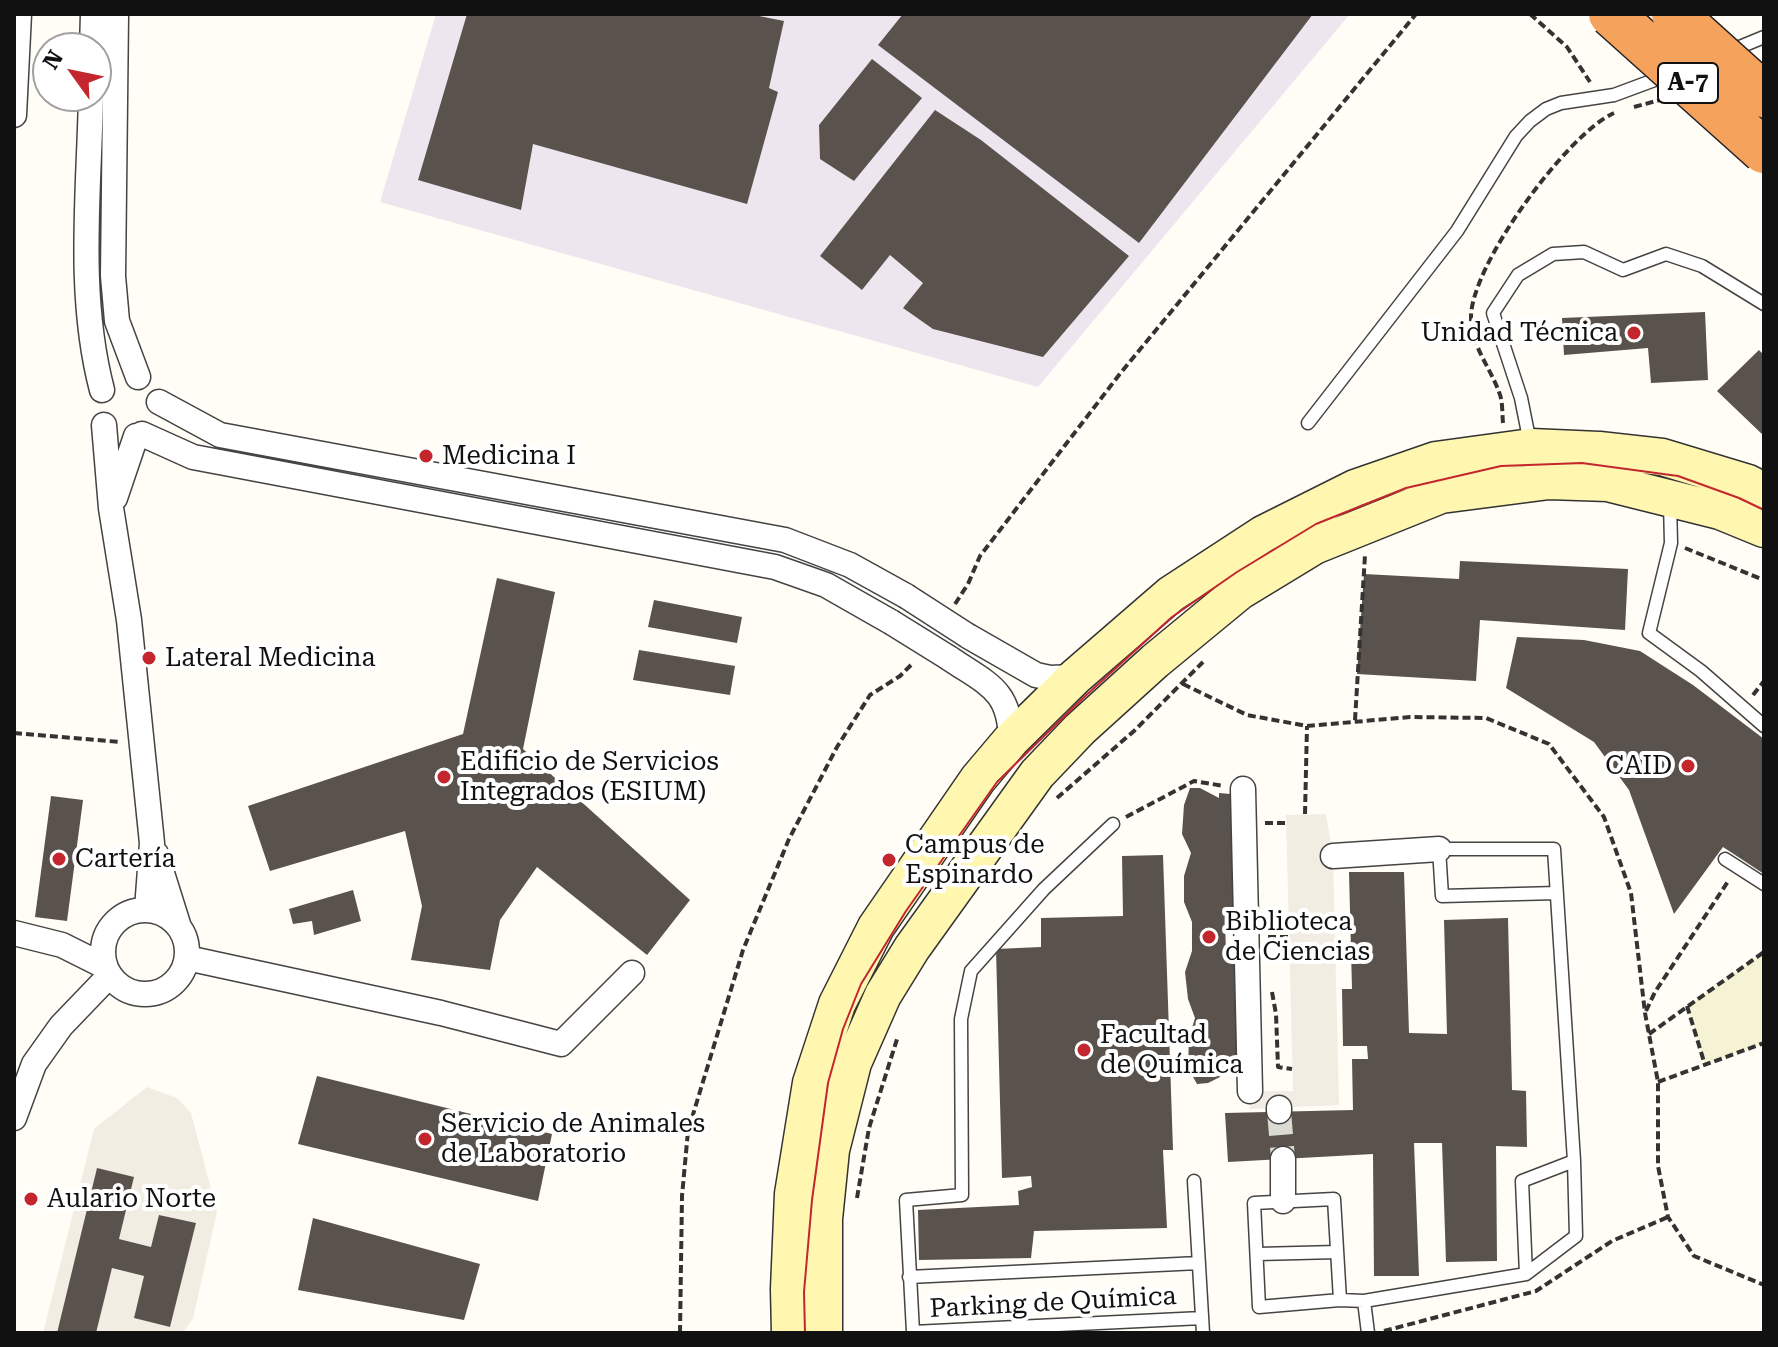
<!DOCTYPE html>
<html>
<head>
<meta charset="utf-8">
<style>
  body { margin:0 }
  #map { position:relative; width:1778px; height:1347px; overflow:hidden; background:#fffdf5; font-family:"Roboto Serif",serif }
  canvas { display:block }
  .frame { position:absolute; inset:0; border:16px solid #111; pointer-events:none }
  .north { position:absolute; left:32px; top:32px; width:80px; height:80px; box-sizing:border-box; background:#fff; border:2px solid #a0a0a0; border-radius:50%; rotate:303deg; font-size:22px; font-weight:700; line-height:32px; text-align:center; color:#111 }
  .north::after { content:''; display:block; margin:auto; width:28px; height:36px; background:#c4262e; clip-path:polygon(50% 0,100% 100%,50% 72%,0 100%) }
</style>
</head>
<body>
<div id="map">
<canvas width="1778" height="1347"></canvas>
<div class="frame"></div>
<div class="north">N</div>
</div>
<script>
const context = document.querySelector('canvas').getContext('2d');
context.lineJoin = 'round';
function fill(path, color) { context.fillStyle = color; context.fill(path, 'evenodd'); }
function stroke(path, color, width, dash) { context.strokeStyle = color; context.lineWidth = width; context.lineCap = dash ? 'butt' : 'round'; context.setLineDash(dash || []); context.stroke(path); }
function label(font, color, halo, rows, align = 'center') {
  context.font = font + ' "Roboto Serif",serif'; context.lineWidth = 8; context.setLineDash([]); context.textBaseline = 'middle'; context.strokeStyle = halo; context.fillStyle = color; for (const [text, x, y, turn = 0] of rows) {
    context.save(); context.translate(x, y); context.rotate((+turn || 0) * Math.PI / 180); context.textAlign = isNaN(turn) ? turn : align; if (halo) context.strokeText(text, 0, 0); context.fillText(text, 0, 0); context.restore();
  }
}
const industrial = new Path2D(`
  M436,14h914l-312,373 -658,-185z`);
const farmland = new Path2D(`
  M1764,952v91l-59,22 -18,-59z`);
const plaza = new Path2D(`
  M1326,814l7,42 6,249 -89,4v-18h43l-7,-276z
  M147,1087l30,11 14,15 26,99 -24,106 -10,15h-87l16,-65 32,8 -10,42 36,9 26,-103 -36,-9 -9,32 -32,-8 15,-61 -36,-9 -41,164h-14l51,-204z`);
const building = new Path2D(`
  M467,14h282l35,7 -15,67 9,4 -31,112 -214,-60 -12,66 -103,-30z
  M903,14h410l-174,229 -261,-198z
  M872,59l50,39 -68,83 -34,-22 -1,-34z
  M935,110l46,30 148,116 -86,101 -110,-28 -30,-21 20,-25 -33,-28 -28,35 -42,-34z
  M1705,312l3,68 -57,3 -3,-35 -84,7 -2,-37z
  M1759,350l5,5v81l-47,-45z
  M1460,561l168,8 -3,61 -145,-10 -4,61 -119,-7 7,-100 95,5z
  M497,578l58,14 -32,157 167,151 -43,55 -110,-88 -37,53 -10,50 -79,-10 11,-54 -17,-75 -135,40 -22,-65 215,-72z
  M654,600l88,17 -5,26 -89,-16z
  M1517,637l67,3 56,11 53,34 71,54v135l-41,-27 -49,67 -45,-124 -35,-48 -88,-54z
  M639,650l96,16 -5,29 -97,-15z
  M1190,788h10l19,10v-5l12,1 3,128 -9,-1 1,31h9l3,123 -10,-2 -20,10 -11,1 -9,-16 1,-30 6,-20 -7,-19 -3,-27 7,-21v-29l-8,-20v-26l7,-23 -9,-19 2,-29z
  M51,796l32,4 -16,121 -32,-4z
  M1163,855l10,295h-10l4,78 -133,3 -3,27 -112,2 -1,-50 101,-5 -1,-14 14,-4 -1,-11 -29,2 -6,-229 45,-2v-29l82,-2 -1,-60z
  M1349,872h55l5,161 38,1 -3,-114 64,-2 4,172 14,1 1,56 -31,-1 1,115 -51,1 -4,-119h-28l5,133h-45l-1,-122 -145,8 -3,-49 128,-3 -1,-51h16l-1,-13h-24l-1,-57h10z
  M353,890l8,31 -47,14 -2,-14 -19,3 -4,-15z
  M317,1076l235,58 -14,67 -240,-57z
  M97,1168l37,9 -15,62 32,8 8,-32 37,8 -26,104 -36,-9 10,-42 -32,-8 -16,65h-39z
  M313,1218l167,46 -16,56 -166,-30z`);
const streetTunnel = new Path2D(`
  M1279,1111l4,48`);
const path = new Path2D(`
  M1530,14l37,33 23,35
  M1634,107l26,-7
  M1503,423c-1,-10 0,-22 -4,-31 -9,-25 -27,-45 -28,-73 -2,-52 97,-186 143,-206
  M1685,548l79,32
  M955,604l13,-20 12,-28 139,-181 297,-361
  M1183,684l64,31 60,11 103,-9 76,1 63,26 55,73 27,76 14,120 13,69v84l10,51 26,39 70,29
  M1753,695l11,-14
  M1355,720l10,-165
  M14,733l106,9
  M1057,798l77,-67 69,-69
  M1305,814l2,-88
  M1126,817l68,-36 30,5
  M1265,823h22
  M1268,937h21
  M1272,992l4,22 2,53 14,2
  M1687,1006l18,59
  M1646,1011l9,-19 74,-112
  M1649,1034l115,-82
  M1658,1082l106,-39
  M857,1198l12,-70 29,-92
  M1384,1331l152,-40 76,-50 56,-24
  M680,1333l2,-137 6,-65 55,-181 46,-111 48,-92 33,-52 30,-19 13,-13`);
const lane = new Path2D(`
  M1730,51l34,-14
  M1308,423l149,-192 59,-95 14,-15 16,-12 15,-6 53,-8 54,-20
  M1530,443l-9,-45 -28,-85 25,-38 35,-21 31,-2 39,18 43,-16 36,12 62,38
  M1670,503l1,40 -22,90 52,38 63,55
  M1113,824l-69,65 -73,82 -10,48 1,176 -56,5 7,132 289,-14
  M1725,859l39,25
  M1194,1181l9,152
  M1258,1254l79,-2
  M1526,1274l-4,-93 52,-20
  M909,1277l290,-14
  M1340,1300l-6,-101 -80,4 5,104 81,-7 24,1
  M1368,1333l-4,-32 162,-27 50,-38 -2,-75 -20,-312h-115l3,47 115,-3`);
const street = new Path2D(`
  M116,14l-3,262 4,45 21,56
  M92,48l1,-34
  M91,96c-2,97 -14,199 11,294
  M14,115l5,-101
  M159,402l61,33 565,105 65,25 56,31
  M104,425l7,83 18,112 23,223 -5,66
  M142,434l51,23 582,110 51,18 65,37
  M115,498l21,-62
  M968,636l68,39 14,3 25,-1
  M949,658c38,26 61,31 62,82
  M1243,789l7,302
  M156,854l22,70
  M1333,856l106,-7
  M103 952a42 42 0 1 1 84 0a42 42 0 1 1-84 0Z
  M14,933l48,12 42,21
  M187,958l254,55 120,31 71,-71
  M1279,1108v3
  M14,1118l20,-54 27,-38 48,-50
  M1283,1159v42`);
const secondary = new Path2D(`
  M790,1333l-1,-44 4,-95 18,-111 26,-79 39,-77 102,-148 33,-39 64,-63 96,-83 92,-60 92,-46 81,-28 95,-13 68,3 63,7 86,26 16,8
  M824,1333v-114l7,-69 22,-87 30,-68 29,-47 125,-174 43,-45 75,-68 85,-70 74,-45 127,-51 108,-14 59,2 112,28 44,18`);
const tram = new Path2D(`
  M805,1333l-1,-41 8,-92 16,-117 15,-54 18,-45 45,-73 91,-129 85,-83 90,-82 65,-45 79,-48 90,-36 95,-22 81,-3 96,13 61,22 25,12`);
const streetBridge = new Path2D(`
  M906,596l62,40
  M891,622l58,36`);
const highwayBridge = new Path2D(`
  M1611,14l153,137
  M1674,14l90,81`);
const markers = [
  [1634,333,8,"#c4262e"],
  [426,456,8,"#c4262e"],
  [149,658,8,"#c4262e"],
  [1688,766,8,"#c4262e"],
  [444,777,8,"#c4262e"],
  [59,859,8,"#c4262e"],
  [889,860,8,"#c4262e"],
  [1209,937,8,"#c4262e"],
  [1084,1050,8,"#c4262e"],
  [425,1139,8,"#c4262e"],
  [31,1199,8,"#c4262e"]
];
const shields = [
  [1688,83,60]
];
const shieldNames = [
  ["A-7",1688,83]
];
const poiNames = [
  ["Unidad Técnica",1618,333,"right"],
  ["Medicina I",442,456],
  ["Lateral Medicina",165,658],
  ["Edificio de Servicios",460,762],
  ["Integrados (ESIUM)",460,792],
  ["CAID",1672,766,"right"],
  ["Campus de",905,845],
  ["Espinardo",905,875],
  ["Cartería",75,859],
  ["Biblioteca",1225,922],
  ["de Ciencias",1225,952],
  ["Facultad",1100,1035],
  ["de Química",1100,1065],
  ["Servicio de Animales",441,1124],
  ["de Laboratorio",441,1154],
  ["Aulario Norte",47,1199]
];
const streetNames = [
  ["Parking de Química",1053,1303,-3]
];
fill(industrial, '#eee6ef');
fill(farmland, '#f6f3d4');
fill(plaza, '#f1ede2');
fill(building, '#5a524d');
stroke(streetTunnel, '#dbdad3', 24, [24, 12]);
stroke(lane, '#444', 15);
stroke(street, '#444', 27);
stroke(secondary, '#333', 39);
stroke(path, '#333', 4, [8, 4]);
stroke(lane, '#fff', 12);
stroke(street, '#fff', 24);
stroke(secondary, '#fff6b0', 36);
stroke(tram, '#c4262e', 2);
stroke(streetBridge, '#444', 27, []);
stroke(highwayBridge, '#222', 47, []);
stroke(streetBridge, '#fff', 24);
stroke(highwayBridge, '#f5a25d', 44);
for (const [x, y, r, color] of markers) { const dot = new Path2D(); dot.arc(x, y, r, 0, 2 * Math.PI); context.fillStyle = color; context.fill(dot); stroke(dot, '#fff', 3); }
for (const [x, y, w] of shields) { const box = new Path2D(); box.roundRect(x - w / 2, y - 20, w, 40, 6); context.fillStyle = '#fff'; context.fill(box); stroke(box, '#111', 2); }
label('bold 24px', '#111', null, shieldNames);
label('26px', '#111', '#fff', poiNames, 'left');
label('26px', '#111', '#fff', streetNames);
</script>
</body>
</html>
